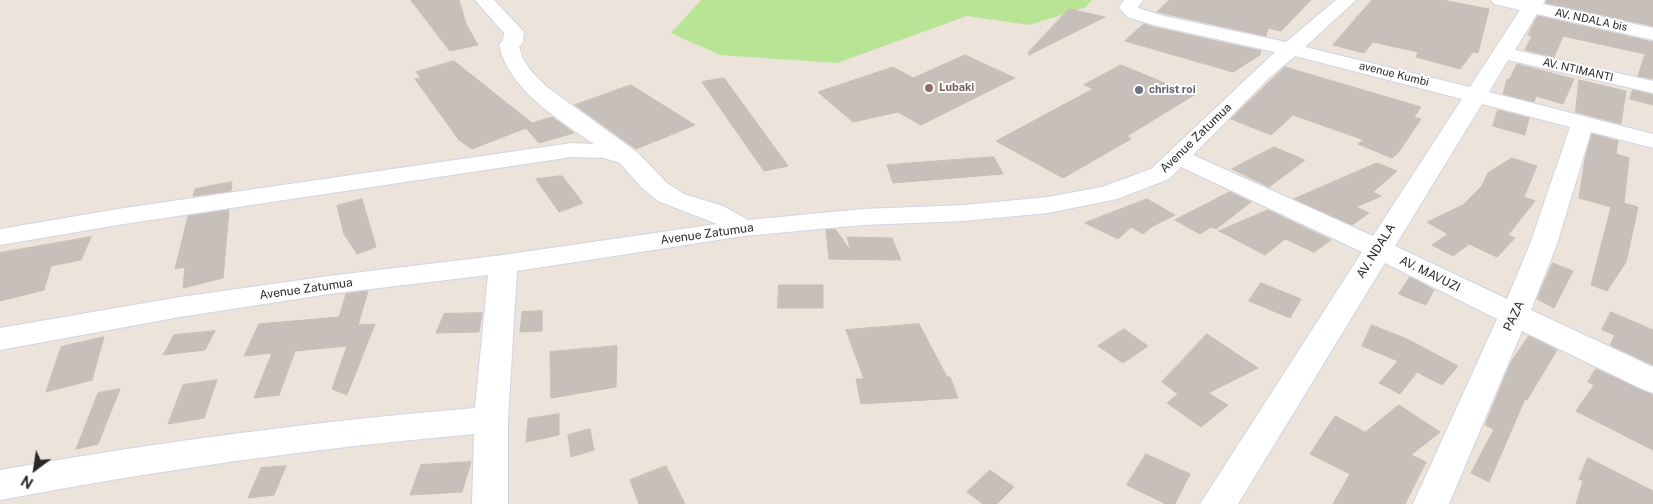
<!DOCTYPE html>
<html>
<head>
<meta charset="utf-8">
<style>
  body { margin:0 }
  #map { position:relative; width:1653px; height:504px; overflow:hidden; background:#ece3da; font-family:"Public Sans",sans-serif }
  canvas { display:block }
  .north { position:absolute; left:10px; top:444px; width:50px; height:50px; -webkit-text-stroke:4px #fff; paint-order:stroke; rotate:211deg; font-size:14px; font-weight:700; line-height:20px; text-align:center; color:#292929 }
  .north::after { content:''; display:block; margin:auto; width:18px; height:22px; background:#292929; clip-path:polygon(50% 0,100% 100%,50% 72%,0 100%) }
</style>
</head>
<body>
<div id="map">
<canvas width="1653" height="504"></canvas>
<div class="north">N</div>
</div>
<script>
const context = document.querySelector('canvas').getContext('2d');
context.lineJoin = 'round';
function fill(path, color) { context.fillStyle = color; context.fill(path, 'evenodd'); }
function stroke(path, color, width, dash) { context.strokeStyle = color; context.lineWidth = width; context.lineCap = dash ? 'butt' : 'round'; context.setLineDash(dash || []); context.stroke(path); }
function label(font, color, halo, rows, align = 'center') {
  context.font = font + ' "Public Sans",sans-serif'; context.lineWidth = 4; context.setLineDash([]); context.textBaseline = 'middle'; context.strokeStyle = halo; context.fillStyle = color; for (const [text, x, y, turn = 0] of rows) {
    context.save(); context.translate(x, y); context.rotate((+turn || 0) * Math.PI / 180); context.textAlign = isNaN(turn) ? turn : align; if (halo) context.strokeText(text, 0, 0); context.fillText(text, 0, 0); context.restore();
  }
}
const green = new Path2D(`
  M701,0h391l-6,7 -57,18 -62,-9 -130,47 -117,-8 -49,-22z`);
const building = new Path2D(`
  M411,0h48l7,24 12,21 -28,6z
  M1170,0h141l-30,31 -13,-3 -2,8 -109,-24z
  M1372,0h70l47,9 -11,44 -5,-1 -13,17 -44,-12 2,-5 -45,-10 -9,11 -31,-8z
  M1547,0h106v26l-107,-23z
  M1069,9l36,8 -76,38 -1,-2z
  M1538,16l115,26v37l-15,-3 7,-22 -82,-18 -9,21 -29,-7 7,-14 -4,-1z
  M1144,24l9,3 108,24 -1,4 -27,17 -108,-31z
  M965,55l50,23 -94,47 -23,-13 -45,10 -35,-30 75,-25 20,11z
  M454,61l78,62 20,-6 22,16 -35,10 -13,-15 -54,21 -13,-9 -44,-61 6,-1 -5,-6z
  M1517,64l57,15 -11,25 -27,-8 -2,6 -31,-8 4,-15 2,1z
  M1121,65l73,30 -67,41 4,3 -68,39 -67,-37 97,-52 -9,-4z
  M1285,67l136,40 -7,10 7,2 -23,34 -6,5 -34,-14 6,-4 -71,-25 -22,20 -40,-16z
  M724,78l64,88 -24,5 -62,-89z
  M1579,80l47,11 -5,33 -45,-12z
  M631,85l64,40 -59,24 -61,-44z
  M1633,90l20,5v10l-23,-6z
  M1498,110l31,8 -4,17 -32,-9z
  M1592,134l26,7 -2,13 13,4 -5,45 14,4 -12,55 -19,29 -16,-6 20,-78 -32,-9 6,-39z
  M1274,147l31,13 -36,27 -37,-18z
  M994,157l9,17 -110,9 -6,-18z
  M1512,158l25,8 -13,31 11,4 -27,34 7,3 -18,19 -28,-13 -16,12 -21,-11 16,-11 -21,-12 36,-17 19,-19 6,-13z
  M1377,163l20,8 -24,21 8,4 -25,11 13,6 -17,12 -58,-26z
  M562,176l21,27 -24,9 -23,-33z
  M232,182l-1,9 -38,5 2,-7z
  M1230,192l21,10 -35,27 -5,-2 -11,7 -25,-14z
  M362,199l14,48 -19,7 -13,-20 -7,-28z
  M1147,199l28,16 -22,11 -10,8 -12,-7 -13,12 -33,-16z
  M229,210l-6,68 -40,10 2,-21 -10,2 13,-53z
  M1268,210l63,30 -17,12 -29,-13 -20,16 -46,-24z
  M835,229l16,22 -4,-14 45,1 9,22 -72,-1 -3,-29z
  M91,237l-10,23 -30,6 -7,24 -44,11v-48z
  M1553,263l20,8 -19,37 -17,-9z
  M1410,277l24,13 -8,15 -27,-11z
  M1261,283l40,16 -11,19 -41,-17z
  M779,285h44v23h-45z
  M368,291l-10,34 17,-1 -28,71 -15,-6 15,-43 -52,5 -16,44 -25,3 18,-45 -28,3 15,-32 80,-7 7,-23z
  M542,311v20l-22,1 2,-20z
  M1611,312l42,18v35l-43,-20 5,-10 -13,-5z
  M482,313l-3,19 -43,1 8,-19z
  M919,324l28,53h3l8,21 -97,6 -5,-25h8l-18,-49z
  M1372,325l35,14 51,27 -16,19 -25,-13 -17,22 -21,-11 19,-22 -36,-15z
  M1124,329l24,17 -25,17 -25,-17z
  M215,331l-10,19 -42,5 11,-20z
  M1207,334l51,34 -50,25 20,12 -27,22 -34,-24 11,-9 -16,-12z
  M1529,336l28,14 -30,50 -2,-1 -36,83 -18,-9 23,-44 -9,-4 26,-63z
  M104,337l-12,43 -46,12 15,-45z
  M617,346l-1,41 -65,11 -1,-46z
  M1596,369l57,26v55l-77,-39 18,-26 -6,-3z
  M217,380l-13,38 -36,6 15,-39z
  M120,389l-22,55 -22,5 22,-56z
  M1399,405l41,27 -29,23 15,7 -21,42h-72l17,-30 -40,-20 25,-38 30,16z
  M559,414v21l-33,7 2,-23z
  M590,429l4,21 -23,7 -3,-22z
  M1146,454l44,20 -15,30h-9l-39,-19z
  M1588,458l65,33v13h-77l7,-23 -4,-2z
  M471,462l-9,30 -52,3 11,-30z
  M286,466l-12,29 -26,3 13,-30z
  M666,466l19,38h-46l-9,-24z
  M990,470l24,17 -17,17h-14l-16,-12z`);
const minor = new Path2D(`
  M475,0h19l30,32 -1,10 -4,5 4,12 8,12 16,16 91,66 30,31 16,10 39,12 25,14 115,-11 101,-4 84,-8 54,-10 49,-18 124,-117 -122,-27 -26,-8 -8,-10 5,-7h19l-5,7 3,2 23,7 122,26 50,-42h20l-51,47 165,40 50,-77 -26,-6 -3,-4h54l-2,4 110,24v12l-116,-26 -22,36 138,31v12l-145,-33 -19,32 164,42v14l-62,-16 -34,112 -26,66 122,57v26l-11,-4 -120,-58 -73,173h-36l84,-185 -112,-56 -147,241h-38l162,-252 -181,-85 -12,12 -52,20 -69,14 -84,8 -101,4 -119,11 -227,35 -9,149v84h-36l2,-70c-160,14 -317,36 -474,66v-30c158,-28 316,-49 475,-62l13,-133 -159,19 -149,23 -180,33v-22l180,-31 149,-21 174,-21 214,-31 -59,-23 -18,-15 -20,-23 -16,-5 -32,-1 -448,67 -124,21v-16l124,-21 448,-65 22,1c-36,-25 -85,-54 -95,-99l4,-5 1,-7zM1295,56l167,43 -89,137 -180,-81 75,-76zM1482,104l88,23 -40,117 -23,55 -112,-53z`);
const markers = [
  [929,88,5,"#8d6e63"],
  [1139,90,5,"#6b7280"]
];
const farStreetnames = [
  ["AV. NDALA bis",1591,20,12],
  ["AV. NTIMANTI",1578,70,13],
  ["avenue Kumbi",1394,74,14]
];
const farEducationnames = [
  ["Lubaki",939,88]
];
const farWorshipnames = [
  ["christ roi",1149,90]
];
const streetNames = [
  ["Avenue Zatumua",1196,138,-44],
  ["Avenue Zatumua",707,234,-8],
  ["AV. NDALA",1376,251,-58],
  ["AV. MAVUZI",1430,274,26],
  ["Avenue Zatumua",306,289,-8],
  ["PAZA",1514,316,-64]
];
fill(green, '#b8e595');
fill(building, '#c7c0ba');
stroke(building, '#c7beb4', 1);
stroke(minor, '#d0d5e3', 2);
fill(minor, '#fff');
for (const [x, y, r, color] of markers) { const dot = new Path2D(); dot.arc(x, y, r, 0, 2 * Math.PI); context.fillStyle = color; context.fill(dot); stroke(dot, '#fff', 2); }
label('11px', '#292929', '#fff', farStreetnames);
label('bold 11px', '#785e54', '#fff', farEducationnames, 'left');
label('bold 11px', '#5b616d', '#fff', farWorshipnames, 'left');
label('12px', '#292929', '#fff', streetNames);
</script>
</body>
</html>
